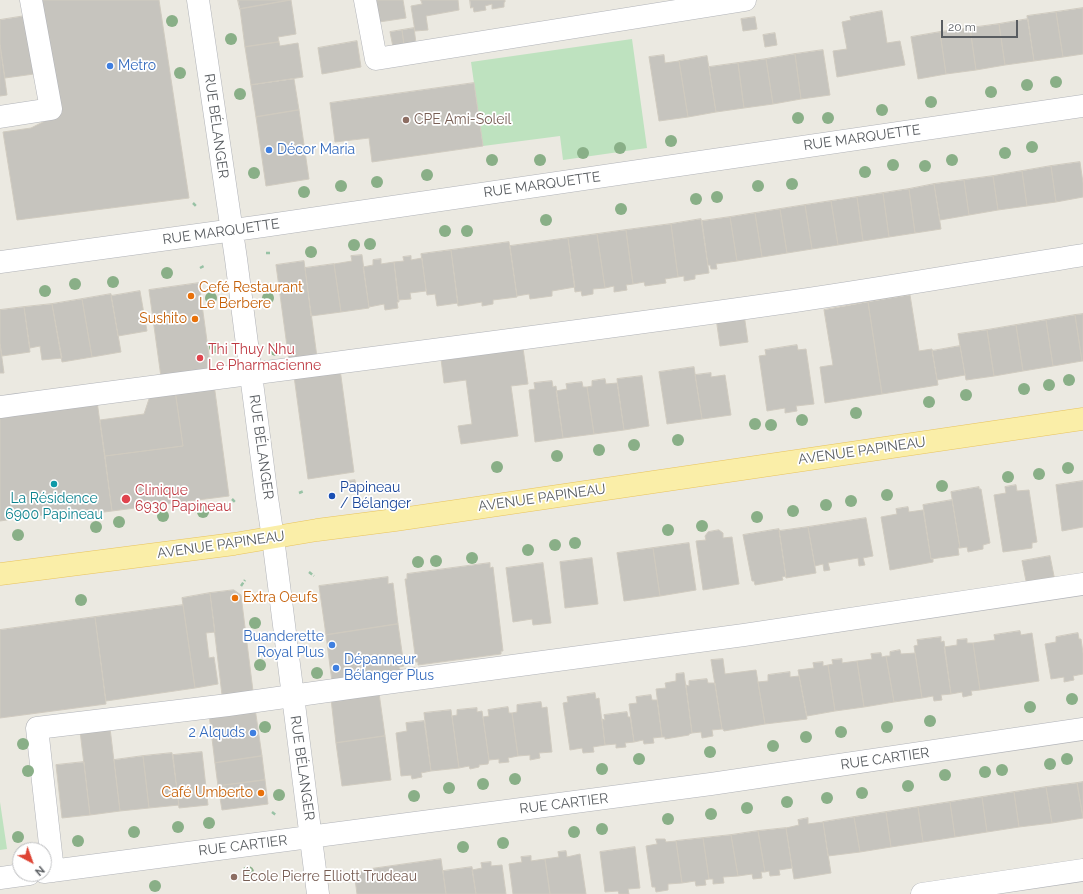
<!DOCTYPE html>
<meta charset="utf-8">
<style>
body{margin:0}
#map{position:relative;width:1083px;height:894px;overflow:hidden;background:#ebe9e1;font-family:Raleway,sans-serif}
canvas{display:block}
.north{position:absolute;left:12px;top:842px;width:40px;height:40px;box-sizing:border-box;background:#fff;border:1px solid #bdbec0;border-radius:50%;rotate:139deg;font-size:11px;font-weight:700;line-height:16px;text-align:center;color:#595d61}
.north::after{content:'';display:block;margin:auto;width:14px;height:18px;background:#de4434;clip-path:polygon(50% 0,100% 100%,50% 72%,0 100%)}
.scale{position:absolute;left:941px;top:20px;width:77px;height:18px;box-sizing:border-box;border:2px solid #595d61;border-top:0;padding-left:5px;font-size:12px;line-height:14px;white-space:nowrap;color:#595d61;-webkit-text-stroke:3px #fff;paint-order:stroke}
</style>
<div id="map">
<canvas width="1083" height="894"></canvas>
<div class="north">N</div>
<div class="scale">20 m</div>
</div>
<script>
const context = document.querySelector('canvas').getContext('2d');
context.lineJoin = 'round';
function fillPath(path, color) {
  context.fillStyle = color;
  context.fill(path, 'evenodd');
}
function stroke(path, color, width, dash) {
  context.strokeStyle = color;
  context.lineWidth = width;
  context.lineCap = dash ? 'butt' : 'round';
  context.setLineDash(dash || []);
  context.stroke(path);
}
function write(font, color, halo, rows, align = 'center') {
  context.font = font + ' Raleway,sans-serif';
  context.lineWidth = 3.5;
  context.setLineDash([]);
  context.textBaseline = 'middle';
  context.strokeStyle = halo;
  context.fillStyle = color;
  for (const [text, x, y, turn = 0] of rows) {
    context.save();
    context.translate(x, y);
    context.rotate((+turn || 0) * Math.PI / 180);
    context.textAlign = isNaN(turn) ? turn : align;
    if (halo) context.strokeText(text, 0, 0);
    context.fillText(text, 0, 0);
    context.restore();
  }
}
fillPath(new Path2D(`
 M632 39 647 148 563 160 560 136 483 146 471 62Z
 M0 802 7 849 0 850Z`), '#bee2bf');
const building = new Path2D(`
 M39 0H159L189 198 17 220 3 132 31 128 59 114Z
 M238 0H291L240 9Z
 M291 0 296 34 278 37 279 42 245 47 240 9Z
 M376 0H403L406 18 379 22Z
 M421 0H458L459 10 426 16 428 30 415 31 411 6 422 4Z
 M470 0H505V2H504V7L492 9V4L485 6 486 10 474 12 473 7 471 8Z
 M1083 8V54L1063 57 1056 12Z
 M882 11 887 43 900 41 905 65 837 77 833 51 847 49 842 22 851 20 850 17Z
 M1056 12 1063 57 1034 61 1027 16Z
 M25 16 34 74 5 78 0 45V20Z
 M755 17 757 29 743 31 741 19Z
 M1028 19 1034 61 1005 65 999 24Z
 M999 24 1005 65 976 70 970 28Z
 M414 28 416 43 404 45 402 30Z
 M970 28 976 70 946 74 940 32Z
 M402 30 404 45 393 47 390 32Z
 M940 32 946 74 918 79 911 37Z
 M775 33 777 45 765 47 763 35Z
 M357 41 361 67 322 74 318 48Z
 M279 42 280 46 298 43 303 77 251 85 245 47Z
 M0 45 7 95 0 96Z
 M823 50 830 95 801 99 795 54Z
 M795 54 801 99 773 104 766 59Z
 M664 55 665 63 679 61 688 117 659 121 649 57Z
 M707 56 716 112 688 117 679 61Z
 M766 59 773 104 744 108 738 63Z
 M738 63 744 108 716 112 709 67Z
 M294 79 299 110 256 117 251 85Z
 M474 83 483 146 372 162 369 138 335 142 330 103Z
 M299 110 309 179 266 186 256 117Z
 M1080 162 1083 183V197L1056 202 1051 166Z
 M1051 166 1056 202 1027 206 1022 171Z
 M1022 171 1027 206 998 210 993 176Z
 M993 176 998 210 969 215 964 180Z
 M964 180 969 215 940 220 934 184Z
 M934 184 941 229 915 233 909 189Z
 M909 189 915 233 889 237 883 193Z
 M883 193 889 237 863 241 857 197Z
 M857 197 863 241 838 245 831 201Z
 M831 201 838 245 812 249 805 205Z
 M805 205 812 249 787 253 780 209Z
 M780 209 787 253 762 257 755 213Z
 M755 213 762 257 737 261 730 217Z
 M730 217 737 261 716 264 717 269H711L710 265H708L702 221Z
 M701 219 709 273 695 275V279L684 281V276L678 277 671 224Z
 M671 224 678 277 665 279 666 283 645 286 644 282 633 284 626 230Z
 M626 230 633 284 626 285 627 290 614 292V286L605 288 597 234Z
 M597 234 605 288 593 289V294L582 296 581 291 575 292 568 238Z
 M568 238 575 287 552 291V296L530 299 529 294 517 296 510 246Z
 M509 242 517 297 493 300V304L482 306V302L458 306 451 250Z
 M451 250 458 303 437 306 435 294 427 295 421 254Z
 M362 255 369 308 341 312 334 264 352 261 351 256Z
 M411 256V260L422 258 426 291 410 293 411 299 398 300 394 262 404 261 403 257Z
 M381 259V264L394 262 399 302H397L398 308 385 310 384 304 369 307 363 267 373 265V260Z
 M304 261 317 357 289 361 276 265Z
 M334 264 341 312 311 316 305 268Z
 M199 283 211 370 161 377 149 290Z
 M140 291 147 331 118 336 111 296Z
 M111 294 121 352 92 357 82 299Z
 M910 295 919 351 932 349 938 385 882 394 868 302Z
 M82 299 92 357 62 362 52 304Z
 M868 302 882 394 825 403 820 367 833 365 824 310Z
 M52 304 62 358 42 360 40 346 30 348 24 307Z
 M24 307 30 352 2 356 0 344V310Z
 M744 314 748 342 720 346 716 318Z
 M1083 314V361H1082L1075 315Z
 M1075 315 1082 361 1053 366 1046 320Z
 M1046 320 1053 366 1023 371 1016 325Z
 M1016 325 1023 371 994 376 987 330Z
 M987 330 994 376 966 380 958 334Z
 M0 344 4 373H0Z
 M797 345 798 350 806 349 814 404 796 406 797 411 785 413V408L767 411 759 356 766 355 765 350Z
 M960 346 965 375 937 380 932 351Z
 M523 348 528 384 511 386 518 436 461 444 458 426 472 424 466 380 444 383 441 359Z
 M694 367 702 419 667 424 659 372Z
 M340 369 354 472 308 479 294 376Z
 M711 373V377L725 375 731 415 702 419 695 375Z
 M642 376 649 426 624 430 617 379Z
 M605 379 606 384 617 383 624 430 594 434 587 387 592 386V381Z
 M552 381 553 387 556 386 563 438 535 442 529 390 535 389 534 383Z
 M582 382 583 387H587L594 434 563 438 556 391 567 389 566 384Z
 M214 384 229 496 112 511 105 456 183 446 175 390Z
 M175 390 183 446 105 456 100 420 144 414 151 393Z
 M97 401 112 511 65 517 64 512 0 521V414Z
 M355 480 356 487 342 489 341 482Z
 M1083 481V527L1062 531 1056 485Z
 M1016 485 1017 491 1029 490 1037 542 1032 543V548L1003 552 994 495 1006 493 1005 487Z
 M979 487V489H981L990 543 983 545V549L968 552 967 547 960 548 951 492Z
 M952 500 960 548H958L959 555 931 559 923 505Z
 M908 507 909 512 923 510 931 559H933V562L890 570 881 517 897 514 896 509Z
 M866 518 873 556 863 558 865 565 859 566 858 558 828 563 830 570 824 571 823 564 815 566 808 527Z
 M808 527 816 573 786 578 779 531Z
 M779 529 786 576 782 577 783 580 755 585 754 581H752L743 535Z
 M719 530 723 533V538L732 537 739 584 703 590 696 541 706 540 705 536 708 532Z
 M689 543 696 590 660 596 653 548Z
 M653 548 660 596 624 601 617 553Z
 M1050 556 1055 581 1027 586 1022 561Z
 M592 558 598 604 565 608 560 562Z
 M490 563V568L493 567 503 651H501V654L418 665V662H416L405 579H407V574Z
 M543 563 551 623 533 625 532 619 513 622 506 568Z
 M388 577V584L393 583 398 624 326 635 319 586Z
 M234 590 241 595 253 691 222 695 210 593Z
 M210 593 215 632 206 633 209 658 214 657 218 684 195 688 182 598Z
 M183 605 195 688 106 701 95 617Z
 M95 617 106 704 0 718V630Z
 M398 624 404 666 399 667 400 673 332 682 326 635Z
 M1020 631 1021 635 1032 633 1039 681 980 690 973 643 995 640 994 635Z
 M1078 633 1079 639H1081L1083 653V674L1073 676 1074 680 1064 682V677L1051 679 1045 644 1056 642V637Z
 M941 637V642L944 641 951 694 941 695 942 700 934 701 933 696 922 698 914 646 918 645 917 640Z
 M967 639V643H973L980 690 971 691 972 695 963 697 962 692 951 694 944 647 957 645V640Z
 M900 650 901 654 915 653 922 698 894 702 886 656H890V652Z
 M881 653 882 657 886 656 894 702 864 707 857 661 872 659 871 654Z
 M723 659 725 674 756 670 765 724 724 731 723 729H722L711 660Z
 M842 659V663L857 661 864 707 835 711 828 665 833 664 832 660Z
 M823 662V666L828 665 835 711 807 716 798 670 814 668 813 663Z
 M790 672V677L799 676 807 719 765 724 758 682 768 681V675Z
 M684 673 692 733 689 734V735L665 739V737H662L656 689 666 688 665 683 676 681V674Z
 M707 679 708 683H715L722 729 712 730 713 736 702 738 701 732 692 733 686 685 689 686V681Z
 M379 693 385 736 336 743 331 699Z
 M595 693 596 699 599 698 605 745 593 747 594 752 583 753 582 748 570 750 563 703 568 702 567 697Z
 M651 695 652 700H657L662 737 653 738 654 743 644 744 643 740 634 742 629 704 637 703 636 697Z
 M541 702 542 708 547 707 552 752 539 753 540 758 530 760V755L518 756 512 713 517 712V705Z
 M508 707 509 713H512L518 756 508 758 509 762 499 763V759L489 760 483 717 489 716 488 710Z
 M255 708 262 756 215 763 209 714Z
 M477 708V712L482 711 489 760 488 764 479 765V767L470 769 469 766 459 768 452 716 457 715V710Z
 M451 710 459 768 431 771 424 713Z
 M627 712 628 717H630L634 742 625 743 626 747 616 748V744L605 745 602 719 605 720 604 715Z
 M424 721 431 771 421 773 422 777 412 779 411 775 401 776 396 733 407 731 406 723Z
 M110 728 120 811 90 815 80 731Z
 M385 736 391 780 342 786 336 743Z
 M202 752 208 805 179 808 173 755Z
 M172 753 179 805 149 808 143 756Z
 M143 756 149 808 120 811 114 760Z
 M262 756 265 780 218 786 215 763Z
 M84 762 90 815 62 818 56 765Z
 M265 780 268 804 222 810 218 786Z
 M1083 782V817L1077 783Z
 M1077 783 1083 818 1052 823 1046 787Z
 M1046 787 1052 823 1019 827 1014 792Z
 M1014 792 1019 827 987 832 982 797Z
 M982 797 987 832 955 837 950 802Z
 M950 802 955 837 923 842 918 807Z
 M918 807 923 842 891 847 886 812Z
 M886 812 891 847 860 852 854 817Z
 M854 817 860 852 828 856 823 822Z
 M808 818V824L823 822 831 873 794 879 786 828 799 825 798 820Z
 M786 828 792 868 779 870 780 875 770 876 769 871 765 872 758 831Z
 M758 831 765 872H761L762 878 753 879 752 874 738 876 731 835Z
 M731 835 738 876 723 877 724 883 713 884V879H709L703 838Z
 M703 838 709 879 705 880 706 885 696 886 695 881 682 883 676 841Z
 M656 839H665L666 842 676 841 682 883 668 884V890L656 892 655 887H652L646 846 657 844Z
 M635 847 640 888 628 889 629 894H619L618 891 605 892 600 852Z
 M566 851 567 857 580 854 586 894H550L545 859 559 857 558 852Z
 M531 856V861L545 859 550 894H513L509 864 522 862 521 857Z
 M441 859 446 894H357L355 879 363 870Z
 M491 862V866L502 865 506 894H476L472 870 482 868 481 863Z
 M472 867 476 894H446L443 871Z`);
fillPath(building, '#c6c4be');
stroke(building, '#d0cbc0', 1);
const minor = new Path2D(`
 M198 0 236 259 267 498 273 538 318 894
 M365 0 376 59 745 0
 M0 117 51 109 31 0
 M0 262 263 226 1083 106
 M0 407C265 371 531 339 795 301 891 287 987 270 1083 255
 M53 871 37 728 228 705 356 687 744 635 1083 584
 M44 872 711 784 1083 729
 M0 878 29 874
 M922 894 1083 870`);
const major = new Path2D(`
 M0 574 234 544 317 530 395 520 1083 419`);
stroke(minor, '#b1b3b8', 23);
stroke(major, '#e8c35d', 23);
stroke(new Path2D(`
 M193 203 196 206
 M266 253H271
 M200 268 204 266
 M299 493 304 491
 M232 499 236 503
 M309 572 314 576
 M241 586 245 580
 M272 812 276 815`), '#98c2a5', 2.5, [4, 2]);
stroke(minor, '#fff', 22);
stroke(major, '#faeea8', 22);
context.fillStyle = '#89af87';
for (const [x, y] of [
 [172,21],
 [231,39],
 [180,73],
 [1056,82],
 [1027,85],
 [991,92],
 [240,94],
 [931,102],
 [882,110],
 [798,118],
 [828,118],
 [671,141],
 [1032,147],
 [620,148],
 [583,153],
 [1005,153],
 [492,160],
 [540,160],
 [952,160],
 [893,165],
 [925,166],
 [865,172],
 [254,173],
 [427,175],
 [377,182],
 [792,184],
 [341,186],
 [758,186],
 [304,192],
 [717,197],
 [696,199],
 [621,209],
 [546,220],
 [445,231],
 [467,231],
 [370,244],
 [354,245],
 [311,252],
 [167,273],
 [113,282],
 [75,284],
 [45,291],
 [211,298],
 [268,298],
 [215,347],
 [276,350],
 [1069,380],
 [1049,385],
 [1024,389],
 [966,395],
 [929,402],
 [856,413],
 [802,420],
 [755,424],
 [771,425],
 [678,440],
 [634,445],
 [599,450],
 [557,456],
 [497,467],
 [1068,468],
 [1039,474],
 [1008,477],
 [942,486],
 [887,495],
 [851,501],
 [826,505],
 [793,511],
 [203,512],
 [163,516],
 [757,517],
 [119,522],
 [702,526],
 [96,527],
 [668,530],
 [18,535],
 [575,543],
 [555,545],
 [528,550],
 [472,558],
 [436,561],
 [418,562],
 [81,600],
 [255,623],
 [260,665],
 [317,673],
 [1072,699],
 [1030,707],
 [930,721],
 [265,727],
 [887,727],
 [841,732],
 [806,737],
 [23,744],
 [773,746],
 [710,752],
 [639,759],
 [1067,759],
 [1050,764],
 [602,769],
 [1002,770],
 [28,771],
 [985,772],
 [945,775],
 [515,779],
 [483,784],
 [908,786],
 [449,788],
 [862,793],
 [279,795],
 [414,796],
 [827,798],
 [787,802],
 [747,808],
 [711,814],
 [668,819],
 [209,823],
 [178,827],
 [602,829],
 [134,832],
 [574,832],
 [18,837],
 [78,841],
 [503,843],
 [463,847],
 [248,872],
 [155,886]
]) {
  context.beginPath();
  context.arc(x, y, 6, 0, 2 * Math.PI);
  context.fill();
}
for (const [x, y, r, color] of [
 [110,66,4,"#3f7fe0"],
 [406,120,4,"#8d6e63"],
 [269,150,4,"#3f7fe0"],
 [191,296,4,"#e8710a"],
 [195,319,4,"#e8710a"],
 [200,358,4,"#e0444e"],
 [54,484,4,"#0f9aa8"],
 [332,496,4,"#1a4fb4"],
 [126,499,5,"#e0444e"],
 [235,598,4,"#e8710a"],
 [332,645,4,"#3f7fe0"],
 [336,668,4,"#3f7fe0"],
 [253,733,4,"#3f7fe0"],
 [261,793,4,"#e8710a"],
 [234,877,4,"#8d6e63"]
]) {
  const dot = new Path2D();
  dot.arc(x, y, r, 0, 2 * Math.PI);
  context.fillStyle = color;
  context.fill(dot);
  stroke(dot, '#fff', 1.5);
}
write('14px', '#366cbe', '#fff', [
 ["Metro",118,66],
 ["Décor Maria",277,150],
 ["Buanderette",324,637,"right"],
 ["Royal Plus",324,653,"right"],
 ["Dépanneur",344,660],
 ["Bélanger Plus",344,676],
 ["2 Alquds",245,733,"right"]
], 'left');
write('14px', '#785e54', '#fff', [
 ["CPE Ami-Soleil",414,120],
 ["École Pierre Elliott Trudeau",242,877]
], 'left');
write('14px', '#595d61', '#fff', [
 ["RUE BÉLANGER",216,126,82],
 ["RUE MARQUETTE",862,138,-8],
 ["RUE MARQUETTE",542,185,-8],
 ["RUE MARQUETTE",221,232,-8],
 ["RUE BÉLANGER",261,447,82],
 ["AVENUE PAPINEAU",862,451,-8],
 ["AVENUE PAPINEAU",542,498,-8],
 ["AVENUE PAPINEAU",221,545,-8],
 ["RUE CARTIER",885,759,-8],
 ["RUE BÉLANGER",302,768,82],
 ["RUE CARTIER",564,804,-7],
 ["RUE CARTIER",243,846,-7]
]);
write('14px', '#c56008', '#fff', [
 ["Cefé Restaurant",199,288],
 ["Le Berbere",199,304],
 ["Sushito",187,319,"right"],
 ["Extra Oeufs",243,598],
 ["Café Umberto",253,793,"right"]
], 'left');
write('14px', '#be3a42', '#fff', [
 ["Thi Thuy Nhu",208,350],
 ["Le Pharmacienne",208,366],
 ["Clinique",135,491],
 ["6930 Papineau",135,507]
], 'left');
write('14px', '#164399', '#fff', [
 ["Papineau",340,488],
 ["/ Bélanger",340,504]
], 'left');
write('14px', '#0d838f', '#fff', [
 ["La Résidence",54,499],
 ["6900 Papineau",54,515]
]);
</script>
